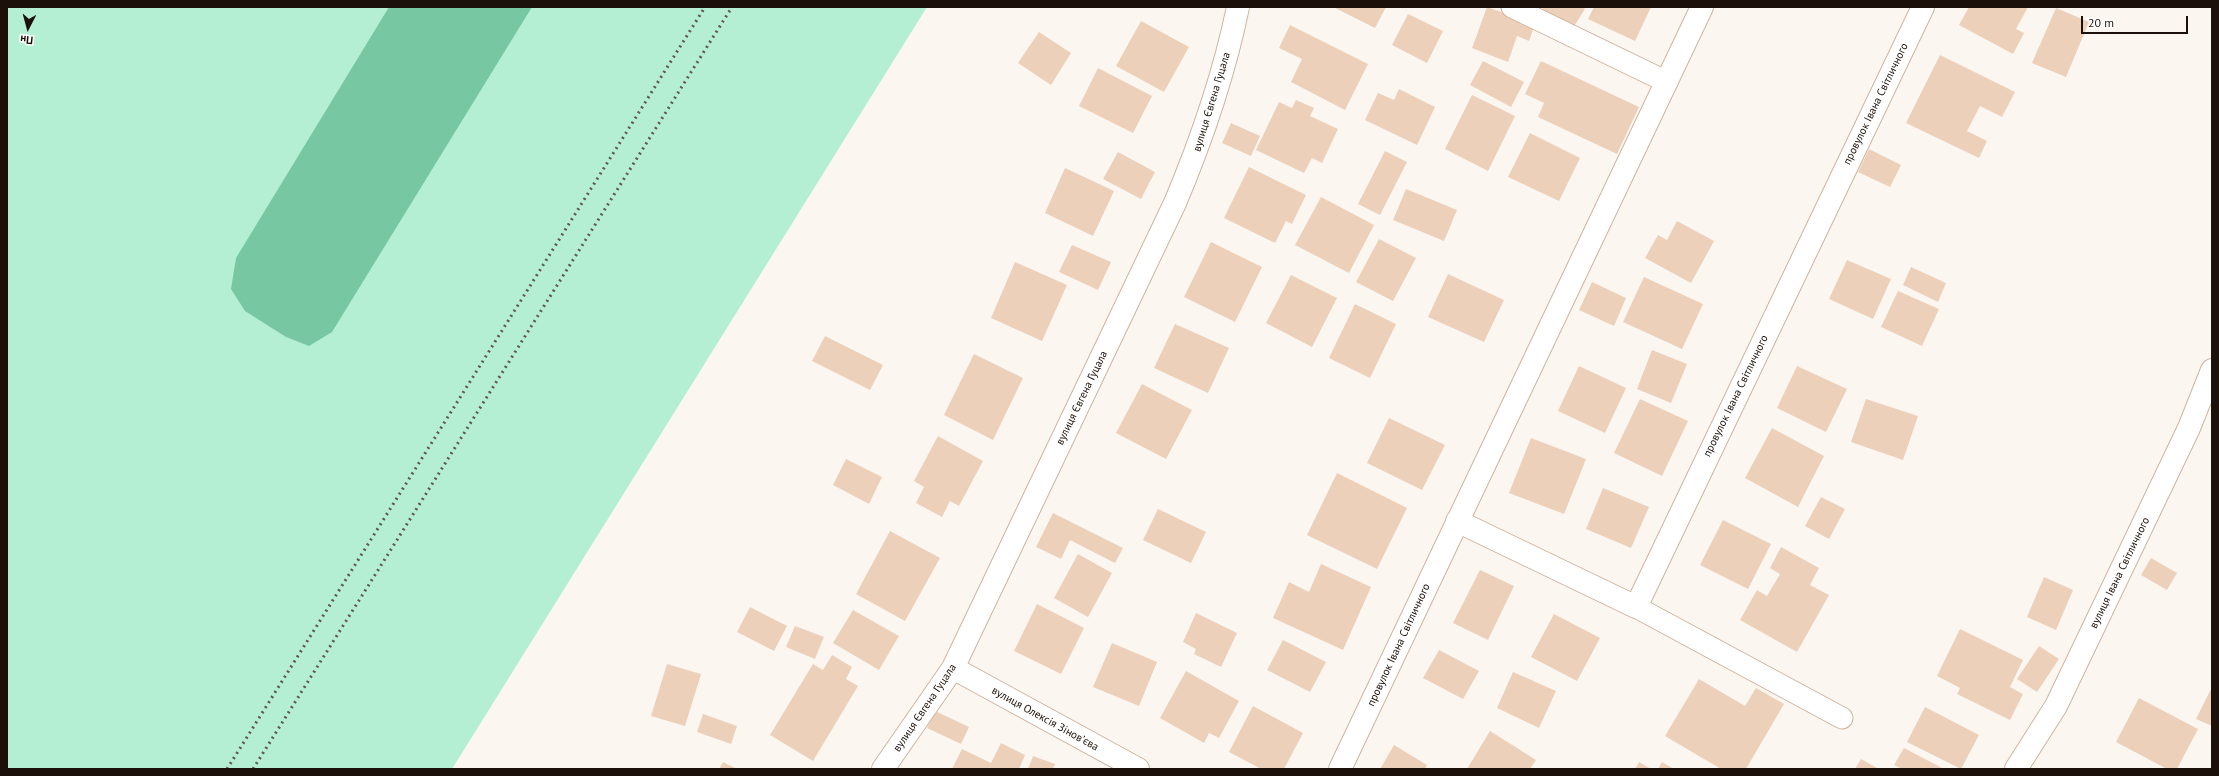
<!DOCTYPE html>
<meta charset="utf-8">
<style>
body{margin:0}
#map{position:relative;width:2219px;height:776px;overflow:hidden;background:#fcf6f1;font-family:"PT Sans",sans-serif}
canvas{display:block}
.frame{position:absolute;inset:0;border:8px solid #1b110a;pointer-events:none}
.north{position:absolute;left:8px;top:8px;width:40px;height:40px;-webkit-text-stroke:3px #fff;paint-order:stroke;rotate:186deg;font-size:11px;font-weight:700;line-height:16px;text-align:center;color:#1b110a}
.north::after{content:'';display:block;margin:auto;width:14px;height:18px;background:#1b110a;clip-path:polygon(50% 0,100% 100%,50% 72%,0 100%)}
.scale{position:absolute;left:2081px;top:16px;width:107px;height:18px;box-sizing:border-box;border:2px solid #1b110a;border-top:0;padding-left:5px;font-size:12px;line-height:14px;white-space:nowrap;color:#1b110a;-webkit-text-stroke:3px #fff;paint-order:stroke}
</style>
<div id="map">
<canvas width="2219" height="776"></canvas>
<div class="frame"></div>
<div class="north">Пн</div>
<div class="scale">20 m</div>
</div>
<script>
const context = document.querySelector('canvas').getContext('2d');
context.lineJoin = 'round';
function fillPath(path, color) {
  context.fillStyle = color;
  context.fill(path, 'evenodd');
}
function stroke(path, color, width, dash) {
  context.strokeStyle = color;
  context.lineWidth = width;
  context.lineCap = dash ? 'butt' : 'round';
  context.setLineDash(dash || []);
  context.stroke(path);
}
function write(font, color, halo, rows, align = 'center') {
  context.font = font + ' "PT Sans",sans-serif';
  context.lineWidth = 3;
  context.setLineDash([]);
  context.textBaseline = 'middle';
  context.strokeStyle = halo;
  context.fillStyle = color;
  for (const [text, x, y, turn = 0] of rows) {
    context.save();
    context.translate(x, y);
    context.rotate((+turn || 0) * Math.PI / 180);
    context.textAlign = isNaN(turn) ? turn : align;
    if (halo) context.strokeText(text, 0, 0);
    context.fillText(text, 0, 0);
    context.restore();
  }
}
fillPath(new Path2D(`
 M7 7H927L452 769H7Z`), '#b5efd3');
fillPath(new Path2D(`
 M389 7H532L332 332 309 346 286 337 245 311 231 289 236 258Z`), '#77c7a3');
fillPath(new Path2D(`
 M1333 7H1386L1375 28Z
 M1487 7 1535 24 1529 41 1517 36 1508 62 1472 48Z
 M1544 7H1582L1585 9 1573 28 1542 10Z
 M1594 7H1651L1635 41 1588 19Z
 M1969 7H2028L2016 29 2024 33 2013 54 1959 25Z
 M2056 8 2089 22 2066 77 2032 63Z
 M1408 14 1443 31 1427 63 1392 45Z
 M1141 21 1189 47 1164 92 1116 66Z
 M1290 25 1368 64 1345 110 1291 82 1302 59 1279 48Z
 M1039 32 1071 53 1051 85 1018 63Z
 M1940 55 2015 92 2002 117 1980 106 1967 131 1987 141 1979 158 1906 123Z
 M1483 61 1524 82 1511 107 1470 85Z
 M1541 61 1639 107 1617 154 1538 117 1544 103 1525 94Z
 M1098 68 1152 96 1133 133 1079 106Z
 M1399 89 1435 107 1417 145 1365 120 1378 93 1394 100Z
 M1472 95 1515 116 1488 171 1445 149Z
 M1296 100 1314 108 1310 116 1338 129 1322 163 1312 158 1304 173 1256 150 1279 102 1292 108Z
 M1231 123 1260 136 1251 156 1222 143Z
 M1530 133 1580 158 1559 201 1508 177Z
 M1869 149 1901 165 1890 187 1858 172Z
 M1385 151 1407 162 1380 215 1358 204Z
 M1118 152 1155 172 1141 199 1103 179Z
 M1249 167 1306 195 1292 224 1286 221 1275 243 1224 218Z
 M1065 168 1114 191 1093 236 1045 213Z
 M1406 189 1457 210 1444 241 1393 220Z
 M1321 197 1374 225 1349 273 1295 245Z
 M1677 221 1714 241 1691 283 1645 258 1658 235 1667 240Z
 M1379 239 1416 258 1393 301 1356 282Z
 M1211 242 1262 267 1235 322 1184 297Z
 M1072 245 1111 262 1098 290 1059 272Z
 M1847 260 1891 279 1873 319 1829 299Z
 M1015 262 1067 285 1042 341 991 318Z
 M1911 267 1946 283 1938 302 1903 285Z
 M1448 274 1504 300 1484 342 1428 317Z
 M1291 275 1337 298 1312 347 1266 323Z
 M1644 277 1703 304 1682 349 1623 322Z
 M1592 282 1626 298 1614 326 1579 310Z
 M1898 291 1939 309 1922 346 1881 327Z
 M1355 304 1396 324 1370 378 1329 358Z
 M1175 324 1229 348 1208 393 1154 368Z
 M825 336 883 365 870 390 812 361Z
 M1652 350 1687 364 1671 403 1637 389Z
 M974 354 1023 378 993 440 944 415Z
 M1579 366 1626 388 1605 433 1558 411Z
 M1797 366 1847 389 1826 432 1777 408Z
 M1142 384 1192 410 1166 459 1116 433Z
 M1640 399 1688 421 1662 476 1614 453Z
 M1866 399 1918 416 1903 460 1851 442Z
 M1389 418 1445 445 1422 490 1367 463Z
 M1772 428 1824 456 1798 507 1745 478Z
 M938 436 983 461 959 506 950 501 942 517 916 503 924 487 914 481Z
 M1531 438 1586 459 1564 514 1509 493Z
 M846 459 882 477 869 504 833 485Z
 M1337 473 1407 508 1377 569 1307 535Z
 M1603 488 1649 507 1631 548 1586 529Z
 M1821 497 1845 509 1829 539 1805 526Z
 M1158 509 1206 532 1191 563 1143 540Z
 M1053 513 1123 548 1115 563 1070 540 1061 559 1036 547Z
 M1723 520 1771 544 1748 589 1700 565Z
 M890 531 940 558 905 621 856 594Z
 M1781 547 1819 568 1810 585 1829 595 1797 652 1740 620 1757 590 1767 596 1780 574 1770 568Z
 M1078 554 1112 573 1088 617 1054 598Z
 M2151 558 2177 573 2167 590 2141 575Z
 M1321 564 1371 587 1343 650 1273 618 1289 582 1309 592Z
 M1480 570 1514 586 1488 640 1453 623Z
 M2044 577 2073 590 2056 630 2027 617Z
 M1037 604 1084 628 1061 674 1014 651Z
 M750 607 787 626 774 651 737 632Z
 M853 610 899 636 879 670 833 643Z
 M1196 613 1237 633 1221 667 1194 654 1196 649 1183 642Z
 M1554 614 1600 638 1577 681 1531 657Z
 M795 626 824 637 815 659 786 647Z
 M1960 629 2023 660 2010 687 2023 694 2010 720 1957 694 1960 688 1937 676Z
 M1283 640 1326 662 1310 692 1267 670Z
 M1112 643 1157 662 1139 706 1093 687Z
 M2039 646 2059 659 2037 692 2017 679Z
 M1439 650 1479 671 1463 699 1423 678Z
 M832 655 852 667 846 679 858 686 813 761 770 735 813 664 823 670Z
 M667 664 701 674 685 726 651 716Z
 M1186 671 1239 701 1219 738 1209 733 1204 743 1160 718Z
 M1513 672 1556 691 1539 728 1497 708Z
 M1699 679 1745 706 1756 688 1784 704 1746 769H1721L1665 736Z
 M2212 687V726L2196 719Z
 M2139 698 2198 729 2177 769H2167L2116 742Z
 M1253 706 1303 733 1284 769H1261L1229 752Z
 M1925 707 1979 735 1961 769 1907 742Z
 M935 711 969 727 961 744 927 728Z
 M703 714 737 726 731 744 697 732Z
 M1490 731 1536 760 1530 769H1467Z
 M1001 743 1025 755 1019 769H952L962 749 991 763Z
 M1394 745 1427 765 1425 769H1380Z
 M1904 748 1944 769H1902L1894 765Z
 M1033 756 1055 764 1053 769H1028Z
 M1861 759 1879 769H1855Z
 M723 762 737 769H719Z
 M1639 762 1651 769H1635Z
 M1662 762 1674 769H1658Z`), '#ecd0ba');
const lane = new Path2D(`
 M1512 7 1667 82
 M1636 607 1842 718`);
const street = new Path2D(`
 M1457 521 1636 607 1923 7
 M953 668 1138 769
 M883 769 953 668 1175 203C1202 139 1224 75 1238 7
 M1340 769 1702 7
 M2016 769 2056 706 2189 428 2212 370`);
stroke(lane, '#cfb49e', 23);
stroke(street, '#cfb49e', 24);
stroke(lane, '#fff', 21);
stroke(street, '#fff', 22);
stroke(new Path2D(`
 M227 769 705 7
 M253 769 732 7`), '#625953', 3, [2, 4]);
write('11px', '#1b110a', '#fff', [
 ["вулиця Євгена Гуцала",1212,102,-73],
 ["провулок Івана Світличного",1876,104,-64],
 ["провулок Івана Світличного",1736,396,-64],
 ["вулиця Євгена Гуцала",1082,398,-64],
 ["вулиця Івана Світличного",2120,573,-64],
 ["провулок Івана Світличного",1399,645,-65],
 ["вулиця Євгена Гуцала",925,708,-56],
 ["вулиця Олексія Зіновʼєва",1045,719,29]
]);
</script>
